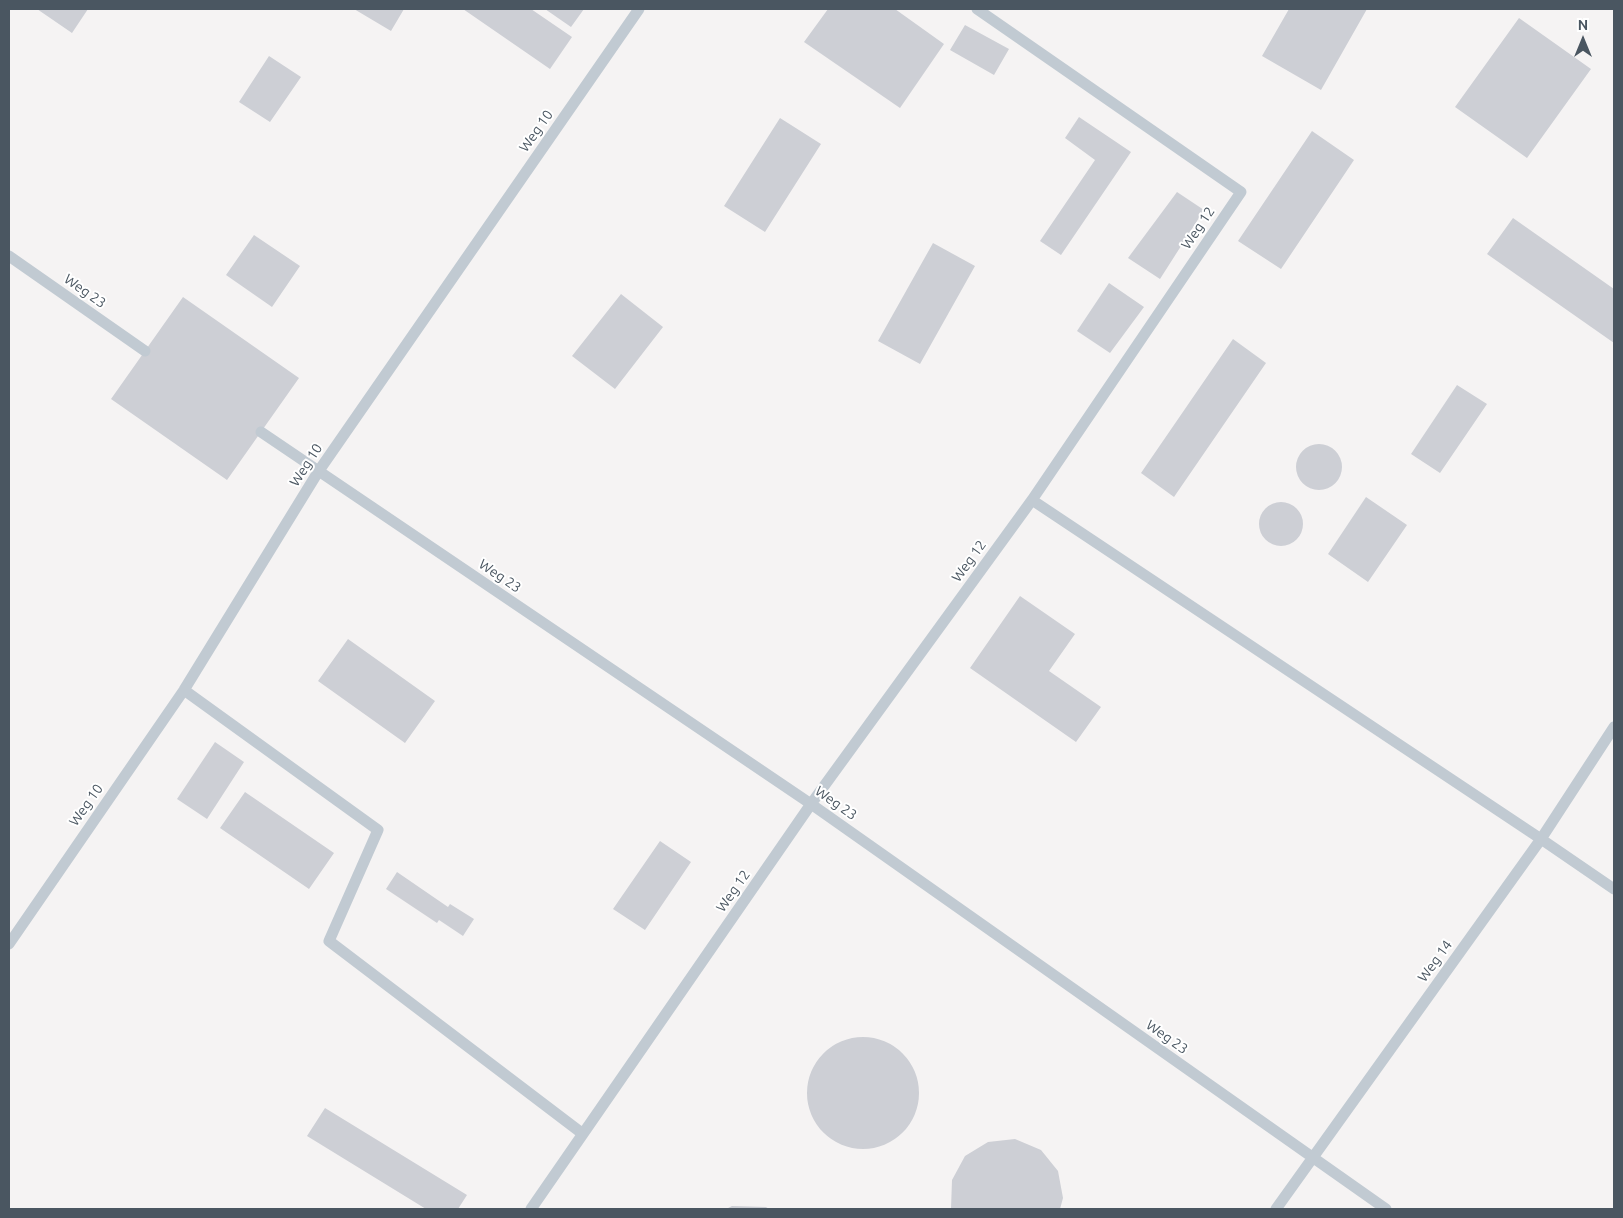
<!DOCTYPE html>
<style>
body{margin:0}
#map{position:relative;width:1623px;height:1218px;overflow:hidden;background:#f5f3f3;font-family:Ubuntu,sans-serif}
canvas{display:block}
.frame{position:absolute;inset:0;border:10px solid #4a5661;pointer-events:none}
.north{position:absolute;left:1558px;top:15px;width:50px;height:50px;-webkit-text-stroke:4px #fff;paint-order:stroke;rotate:0deg;font-size:14px;font-weight:700;line-height:20px;text-align:center;color:#4a5661}
.north::after{content:'';display:block;margin:auto;width:18px;height:22px;background:#4a5661;clip-path:polygon(50% 0,100% 100%,50% 72%,0 100%)}
</style>
<div id="map">
<canvas width="1623" height="1218"></canvas>
<div class="frame"></div>
<div class="north">N</div>
</div>
<script>
const context = document.querySelector('canvas').getContext('2d');
context.lineJoin = 'round';
function fillPath(path, color) {
  context.fillStyle = color;
  context.fill(path, 'evenodd');
}
function stroke(path, color, width, dash) {
  context.strokeStyle = color;
  context.lineWidth = width;
  context.lineCap = dash ? 'butt' : 'round';
  context.setLineDash(dash || []);
  context.stroke(path);
}
function write(font, color, halo, rows, align = 'center') {
  context.font = font + ' Ubuntu,sans-serif';
  context.lineWidth = 4;
  context.setLineDash([]);
  context.textBaseline = 'middle';
  context.strokeStyle = halo;
  context.fillStyle = color;
  for (const [text, x, y, turn = 0] of rows) {
    context.save();
    context.translate(x, y);
    context.rotate((+turn || 0) * Math.PI / 180);
    context.textAlign = isNaN(turn) ? turn : align;
    if (halo) context.strokeText(text, 0, 0);
    context.fillText(text, 0, 0);
    context.restore();
  }
}
fillPath(new Path2D(`
 M37 9H88L72 33Z
 M354 9H404L391 31Z
 M463 9H531L572 37 550 69Z
 M545 9H584L571 27Z
 M828 9H895L944 44 900 108 804 42Z
 M1289 9H1367L1321 90 1262 56Z
 M1519 18 1591 69 1527 158 1455 107Z
 M965 25 1009 49 994 75 950 50Z
 M269 56 301 77 270 122 239 102Z
 M1079 117 1131 152 1061 255 1040 241 1095 160 1065 138Z
 M780 118 821 144 765 232 724 206Z
 M1312 131 1354 160 1281 269 1238 241Z
 M1177 192 1204 210 1160 279 1128 258Z
 M1513 218 1614 289V343L1487 254Z
 M254 235 300 266 272 307 226 275Z
 M933 243 975 266 920 364 878 341Z
 M1109 283 1144 307 1110 353 1077 331Z
 M621 294 663 327 615 389 572 356Z
 M183 297 299 378 227 480 111 399Z
 M1233 339 1266 363 1174 497 1141 473Z
 M1457 385 1487 404 1440 473 1411 454Z
 M1296 467a23 23 0 1 1 46 0a23 23 0 1 1-46 0Z
 M1366 497 1407 525 1368 582 1328 554Z
 M1259 524a22 22 0 1 1 44 0a22 22 0 1 1-44 0Z
 M1020 596 1075 634 1049 671 1101 707 1076 742 970 668Z
 M348 639 435 701 405 743 318 681Z
 M215 742 244 762 207 819 177 799Z
 M245 792 334 853 309 889 220 828Z
 M660 841 691 862 645 930 613 909Z
 M397 872 448 907 450 904 474 919 463 936 439 920 437 923 386 889Z
 M807 1093a56 56 0 1 1 112 0a56 56 0 1 1-112 0Z
 M325 1108 467 1195 458 1209H426L307 1136Z
 M1015 1139 1041 1150 1058 1171 1063 1198 1060 1209H951L952 1180 965 1156 988 1142Z
 M732 1206 766 1207 769 1209H726Z`), '#cdcfd5');
stroke(new Path2D(`
 M9 256 145 351
 M261 432 811 804 1386 1209
 M1032 500 1541 839 1614 889
 M184 690 378 830 329 941 583 1134
 M9 944 184 690 318 472 639 9
 M531 1209 811 804 1032 500 1241 192 977 9
 M1276 1209 1541 839 1614 727`), '#c1cad2', 11);
write('14px', '#4a5661', '#fff', [
 ["Weg 10",536,131,-55],
 ["Weg 12",1198,228,-56],
 ["Weg 23",85,291,35],
 ["Weg 10",306,465,-57],
 ["Weg 12",969,561,-54],
 ["Weg 23",500,576,34],
 ["Weg 23",836,803,35],
 ["Weg 10",86,805,-55],
 ["Weg 12",733,891,-55],
 ["Weg 14",1435,961,-54],
 ["Weg 23",1167,1037,35]
]);
</script>
